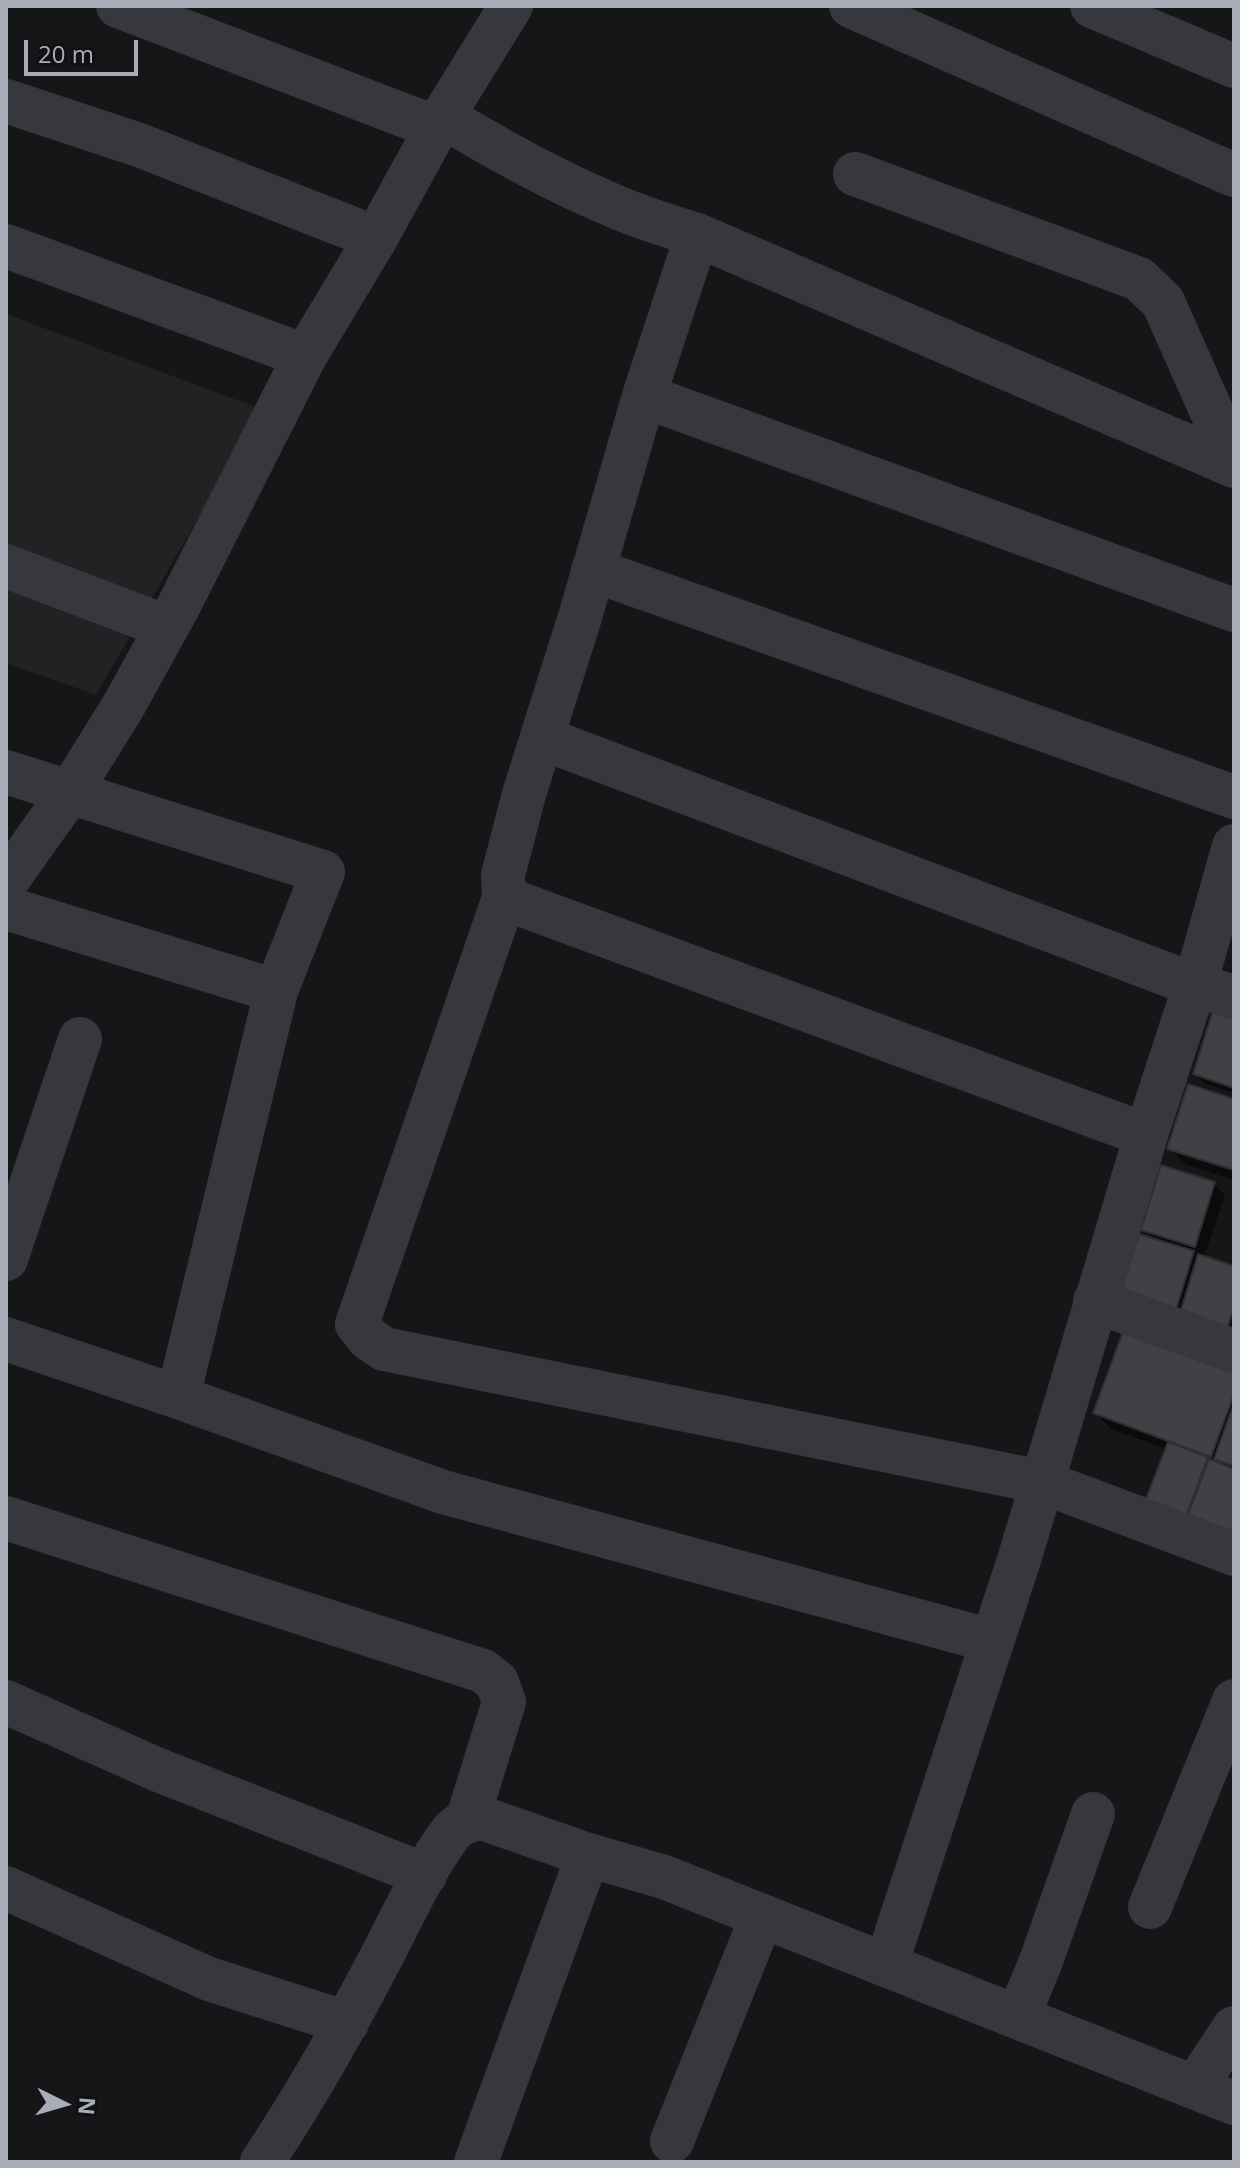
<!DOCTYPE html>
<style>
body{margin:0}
#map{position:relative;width:1240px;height:2168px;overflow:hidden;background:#161618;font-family:"Open Sans",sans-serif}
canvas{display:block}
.frame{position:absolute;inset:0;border:8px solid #a8adb8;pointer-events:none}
.north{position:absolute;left:24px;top:2064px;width:80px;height:80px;-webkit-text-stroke:6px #111113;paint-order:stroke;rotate:95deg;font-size:22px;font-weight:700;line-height:32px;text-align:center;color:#a8adb8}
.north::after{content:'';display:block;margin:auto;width:28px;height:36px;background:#a8adb8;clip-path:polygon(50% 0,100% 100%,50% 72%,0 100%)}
.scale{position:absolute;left:24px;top:40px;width:114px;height:36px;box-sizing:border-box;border:4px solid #a8adb8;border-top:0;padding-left:10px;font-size:24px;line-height:28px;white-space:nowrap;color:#a8adb8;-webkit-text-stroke:6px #111113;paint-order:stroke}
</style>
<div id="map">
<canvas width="1240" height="2168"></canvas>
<div class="frame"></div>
<div class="north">N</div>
<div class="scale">20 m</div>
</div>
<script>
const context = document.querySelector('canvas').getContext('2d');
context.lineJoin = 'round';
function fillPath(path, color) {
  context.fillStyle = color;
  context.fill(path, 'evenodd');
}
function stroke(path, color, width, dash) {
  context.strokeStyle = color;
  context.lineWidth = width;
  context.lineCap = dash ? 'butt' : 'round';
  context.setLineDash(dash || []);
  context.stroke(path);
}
fillPath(new Path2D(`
 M6 314 261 409 96 695 6 663Z`), '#222225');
fillPath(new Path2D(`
 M1234 1020V1093L1205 1084 1195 1074Z
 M1234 1101V1180L1185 1164 1170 1149Z
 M1214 1184 1225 1195 1204 1258 1234 1268V1347L1183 1328 1156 1241 1144 1229Z
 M1234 1371V1538L1157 1514 1167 1449 1111 1429 1095 1413Z`), '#0007');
const building = new Path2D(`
 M1213 1011 1234 1018V1088L1193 1074Z
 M1188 1084 1234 1099V1170L1167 1149Z
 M1161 1165 1215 1182 1195 1247 1141 1230Z
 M1139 1234 1194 1251 1173 1319 1118 1301Z
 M1198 1254 1234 1266V1307L1224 1338 1177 1323Z
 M1124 1329 1234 1369V1394L1211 1457 1093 1413Z
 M1234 1403V1466L1214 1459Z
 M1168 1442 1208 1457 1185 1519 1144 1504Z
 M1209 1459 1234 1469V1533L1188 1515Z`);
fillPath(building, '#404145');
stroke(building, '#303034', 2);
stroke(new Path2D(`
 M118 6 437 128
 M851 6 1234 175
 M1092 6 1234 66
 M6 101 139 145 376 238
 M443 116C498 150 555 181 614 206 641 218 669 226 697 235L1234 466
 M855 174 1139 279 1163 302 1234 462
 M697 235 644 396 580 617 524 794 503 875 504 898 357 1324 368 1338 384 1349 1042 1482 1234 1554
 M6 246 305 356
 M644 396 1234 610
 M6 566 167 627
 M593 570 1234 797
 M542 738 1195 985 1234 997
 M6 772 323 872 276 991 178 1397
 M6 882 70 792 124 705 178 607 305 356 376 238 443 116 511 6
 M504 898 1146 1135
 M6 908 276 991
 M6 1259 80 1039
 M1095 1301 1234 1351
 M6 1339 178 1397 443 1492 992 1641
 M6 1518 483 1671 497 1682 504 1702 467 1821
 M6 1702 156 1769 425 1875
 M6 1888 209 1979 347 2023
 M1150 1907 1234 1701
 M886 1965 1019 1560 1146 1135 1195 985 1234 846
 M1018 2017 1041 1961 1093 1814
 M1195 2087 1234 2028
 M672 2141 762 1916
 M262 2162C304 2099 341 2034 376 1967 400 1923 420 1875 450 1834 458 1823 469 1820 482 1818L588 1855 664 1877 1234 2103
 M476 2162 588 1855`), '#37383d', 44);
</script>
